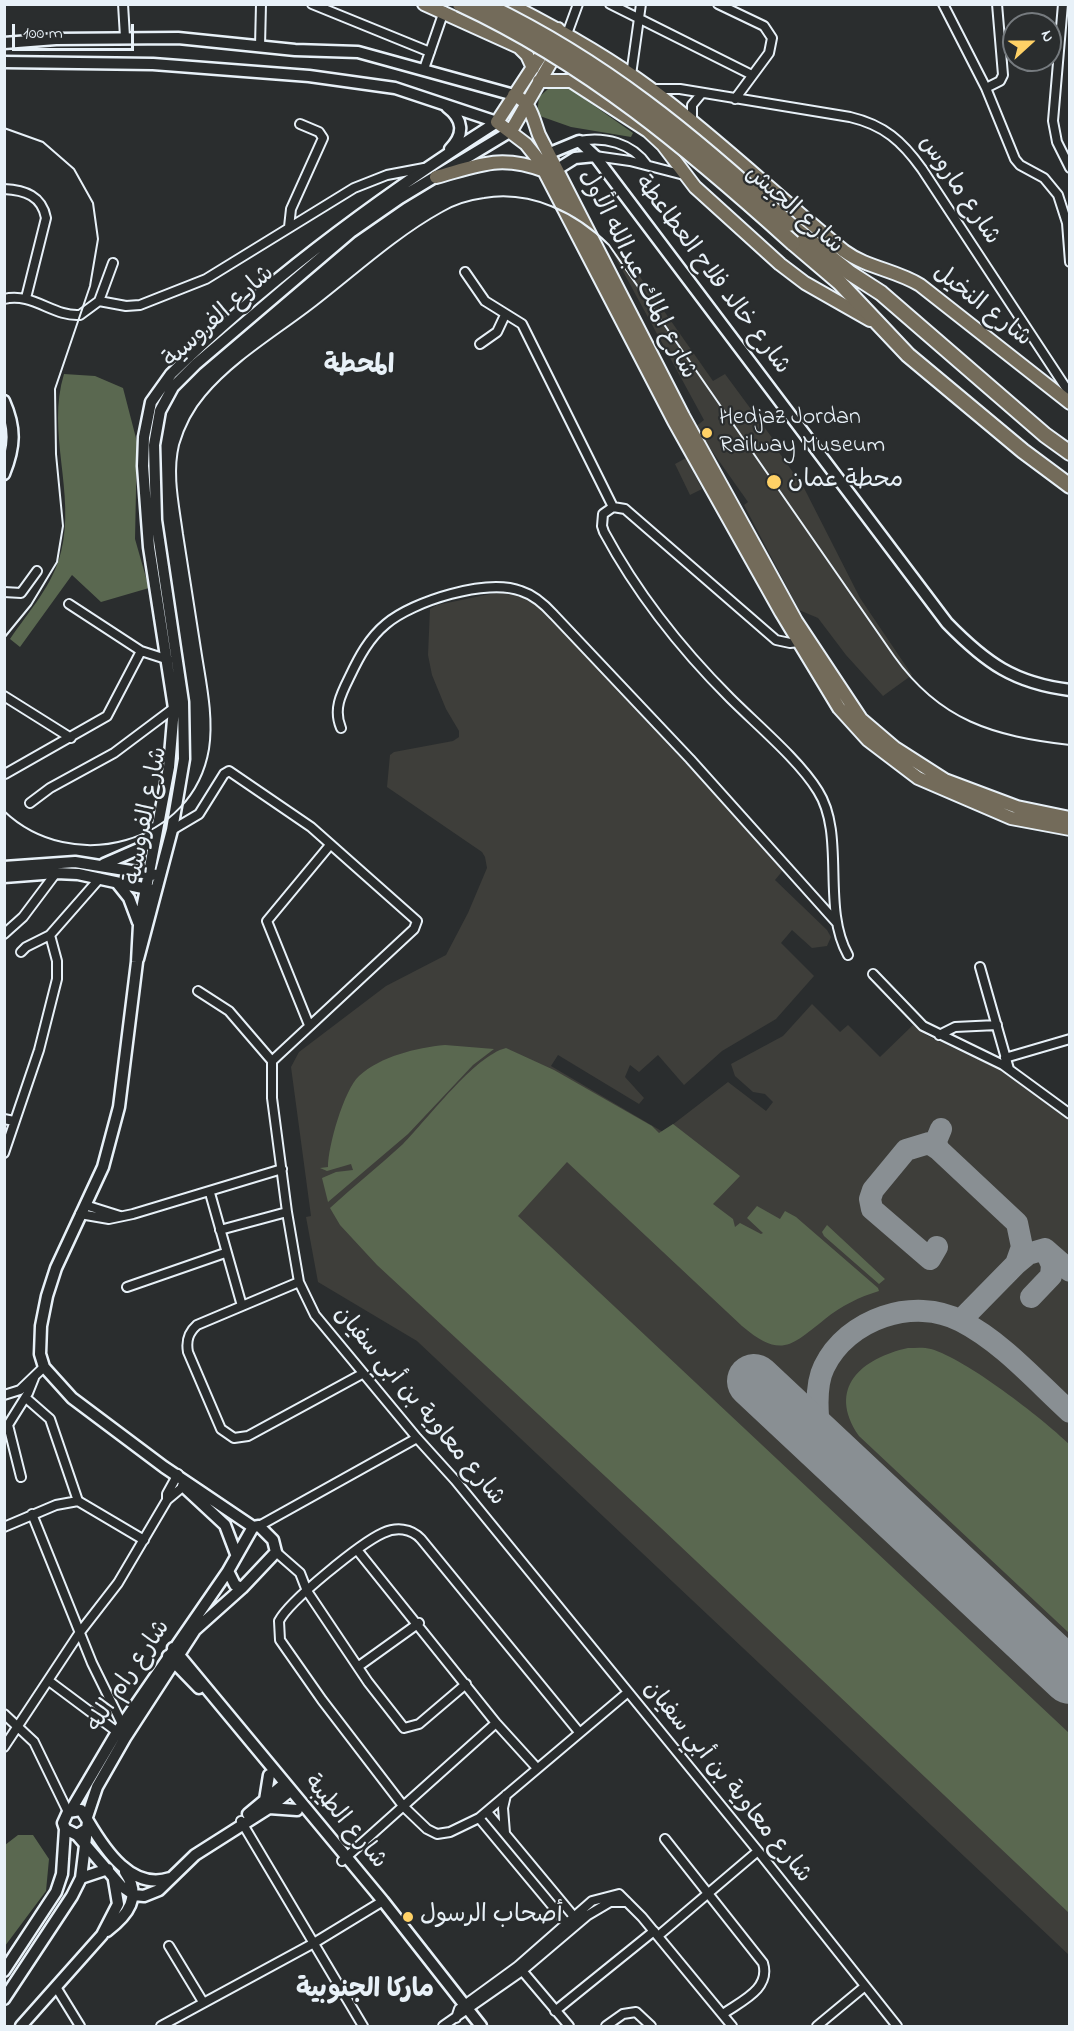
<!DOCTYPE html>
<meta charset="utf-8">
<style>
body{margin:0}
#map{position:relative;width:1074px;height:2031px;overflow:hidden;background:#2a2d2e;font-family:"Indie Flower",sans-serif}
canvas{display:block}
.frame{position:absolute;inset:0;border:6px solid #e8f1f8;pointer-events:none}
.north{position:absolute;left:1002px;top:12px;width:60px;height:60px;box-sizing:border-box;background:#2a2d2e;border:2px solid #767b7f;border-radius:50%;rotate:69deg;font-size:16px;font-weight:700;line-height:24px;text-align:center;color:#e8f1f8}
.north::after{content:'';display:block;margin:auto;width:21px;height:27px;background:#ffd166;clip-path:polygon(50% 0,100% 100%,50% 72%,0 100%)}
.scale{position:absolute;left:12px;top:24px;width:122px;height:27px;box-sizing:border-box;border:3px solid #e8f1f8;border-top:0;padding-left:8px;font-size:18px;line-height:21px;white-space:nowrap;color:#e8f1f8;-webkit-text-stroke:4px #2a2d2e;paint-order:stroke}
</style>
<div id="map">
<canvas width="1074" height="2031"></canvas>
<div class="frame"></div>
<div class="north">N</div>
<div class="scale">100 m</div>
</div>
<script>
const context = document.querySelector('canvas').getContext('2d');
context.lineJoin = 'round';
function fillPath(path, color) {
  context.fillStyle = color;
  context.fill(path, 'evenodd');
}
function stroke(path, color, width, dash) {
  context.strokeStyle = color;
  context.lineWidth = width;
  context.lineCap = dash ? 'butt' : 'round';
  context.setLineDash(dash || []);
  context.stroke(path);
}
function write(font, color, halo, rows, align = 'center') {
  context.font = font + ' "Indie Flower","Playpen Sans Arabic",sans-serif';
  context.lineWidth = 4.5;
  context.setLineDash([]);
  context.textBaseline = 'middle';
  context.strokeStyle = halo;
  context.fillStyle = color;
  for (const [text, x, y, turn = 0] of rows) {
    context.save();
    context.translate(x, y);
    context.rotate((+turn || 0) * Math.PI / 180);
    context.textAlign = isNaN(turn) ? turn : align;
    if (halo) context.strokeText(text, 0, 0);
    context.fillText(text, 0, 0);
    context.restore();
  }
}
fillPath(new Path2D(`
 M622 251 713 381 725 374 773 439 771 441 804 488 860 598 912 675 883 696 846 655 818 618 799 610 744 505 748 502 695 427 704 420 614 255Z
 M686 458 702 489 690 495 675 464Z
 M505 591 522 595 547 613 695 769 784 869 775 880 827 930 831 937 827 946 812 948 792 930 781 943 814 976 776 1019 722 1051 684 1085 658 1055 639 1072 630 1065 625 1077 644 1098 639 1104 558 1055 551 1066 663 1132 728 1082 766 1111 773 1102 765 1094 753 1092 735 1076 731 1064 783 1036 812 1004 840 1032 848 1025 880 1057 913 1025 928 1036 1001 1070 1069 1120V1955L417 1341 318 1282 306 1217 311 1216 291 1067 299 1052 386 986 446 955 468 913 487 868 485 857 482 852 387 787 390 755 394 752 453 741 459 737V731L446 709 432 675 428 655 430 609 437 605Z`), '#3e3e3a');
fillPath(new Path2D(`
 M558 86H566L633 133 631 137 571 127 537 115 539 97 548 89Z
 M64 374 95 376 123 388 137 442 135 539 149 588 101 602 72 575 20 647 10 639C29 611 53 585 61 552 76 493 46 432 64 374Z
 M445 1045 494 1049 473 1065 408 1134 328 1202 322 1178 336 1172 353 1170 351 1164 327 1171 320 1168 328 1167C328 1146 344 1090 359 1076 381 1056 416 1048 445 1045Z
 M506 1048 554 1070 652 1126 659 1133 673 1124 740 1176 713 1204 733 1219 735 1227 740 1223 761 1234 763 1233 747 1218 757 1206 780 1219 785 1211 796 1217 878 1288 879 1291C859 1297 841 1306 825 1319 791 1346 781 1359 742 1326L567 1162 518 1216 1069 1733V1913L660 1527 377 1265 340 1225 330 1208C354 1186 379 1166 403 1144 428 1119 474 1056 506 1048Z
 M827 1225 885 1279 879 1284 824 1236 822 1232Z
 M908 1348C915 1348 924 1347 931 1349 966 1359 1042 1418 1069 1444V1633L859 1436C826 1388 862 1358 908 1348Z
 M18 1835H33L49 1859 46 1891 5 1946V1845Z`), '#5a6850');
stroke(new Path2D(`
 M941 1129 936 1141 938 1149 1017 1223 1022 1247 1016 1264 961 1320
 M937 1247 930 1259 872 1209 870 1199 873 1190 906 1150 929 1143 938 1149
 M1016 1264 1028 1254 1045 1249 1070 1271
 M1031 1297 1051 1276 1052 1265 1045 1249
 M836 1458C831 1446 819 1429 818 1416 817 1401 817 1381 824 1367 847 1319 914 1296 961 1321 1002 1342 1036 1381 1070 1412`), '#898f93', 22);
stroke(new Path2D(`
 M754 1381 1070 1677`), '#898f93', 54);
const street = new Path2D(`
 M123 4 125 37
 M312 4 430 52
 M610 4 752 75
 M718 4 764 26 772 38 769 53 735 99
 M943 4 986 88 1015 159 1020 165 1044 178 1058 195 1067 223 1070 262
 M1063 4 1053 121 1057 142 1070 168
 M567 34 578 4
 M260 46 261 4
 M424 69 444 11
 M631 75 641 4
 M986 88 1000 81 1003 75 997 4
 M651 89H680L850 117C884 125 902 141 922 169L1070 394
 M692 122V105L702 93
 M579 141C604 136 632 143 647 165
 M595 156 630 161 684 175
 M4 189C25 190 42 196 46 218L26 298
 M289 227 291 209 323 138 319 132 300 124
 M465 272 485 301 522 324 613 507
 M4 299C33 292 53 317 80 315L99 301 113 263
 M99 301 126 306 140 305 206 279 354 188 387 175 424 168
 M480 344 497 332 505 315
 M4 592 21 593 37 571
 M69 604 141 651 169 660
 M799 642 790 643 776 640 625 509 613 507 603 514 602 526 604 532C638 595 680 648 730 698 757 725 799 760 818 791 846 835 821 907 848 955
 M4 696 71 738
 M341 728C333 709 341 694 350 676 359 657 369 638 386 624 413 601 487 578 521 591 534 595 545 605 554 615L690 759 837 923
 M5 774 107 716 141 651
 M30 803 50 788 114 753 174 708
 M172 830 199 814 224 774 229 771 311 827 417 921 414 929 272 1061V1098L287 1212 299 1282 315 1315 417 1438 455 1480 758 1851 897 2026
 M4 934 23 917 56 873
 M21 952 26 947 50 935 100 878
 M980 967 1009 1069
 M873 974 923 1026 1003 1065 1070 1114
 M198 991 229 1011 272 1061
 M309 1025 267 921 330 845
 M939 1035 955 1027 997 1025
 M1005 1058 1070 1039
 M4 1119 14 1121
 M4 1153 39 1050 57 979V961L50 935
 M210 1193 242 1306
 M85 1205 120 1216
 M80 1214 109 1219 133 1214 282 1169
 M220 1230 287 1212
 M299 1282 197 1325C188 1333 186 1341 188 1352L221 1429 234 1438 248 1436 362 1374
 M127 1287 225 1253
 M4 1395 20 1390 44 1367
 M26 1398 50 1419 78 1501
 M21 1477 8 1425 28 1393 34 1378
 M167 1500V1494L178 1474
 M32 1514 92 1663 122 1724
 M259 1526 417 1438
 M4 1527 56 1505 78 1501 144 1540
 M358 1551 496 1723 536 1767
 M276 1552 300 1573 307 1591 368 1682 404 1728 419 1724 466 1684
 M359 1666 419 1623
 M49 1681 120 1734
 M4 1714 34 1742 68 1812
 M579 1732 421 1539C411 1528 396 1527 383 1533 361 1543 289 1601 279 1621L280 1640 322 1700 404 1807 427 1829 437 1834 450 1832 479 1818 627 1693
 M4 1747 80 1632 118 1583 167 1500 185 1485
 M487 1812 576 1919
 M479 1818 569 1926
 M241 1821 363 2026
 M505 1833 503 1808 506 1795
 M665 1839 763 1963C771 1989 741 2001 723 2014
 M342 1861 496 1723
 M658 1936 758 1851
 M169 1946 203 2002
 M519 1967 569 2026
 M56 1987 80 2026
 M555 2011 654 1931
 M456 2018 459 2009 518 1966 592 1901 619 1894 642 1917 732 2026
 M161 2026 314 1943 383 1901
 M443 2026 522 1971 588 1915 610 1902H627
 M606 2026 623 2014 636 2012 651 2026
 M817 2026 864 1987`);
const secondary = new Path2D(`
 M4 43 56 39 178 38 295 50 358 52 514 95
 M4 62 153 64 309 76 395 88 497 122
 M447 107C463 119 465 134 450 149
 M550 153 579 141 595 156 947 623C986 663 1014 683 1070 690
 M559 168 575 158 595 156
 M4 401C16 428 15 447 4 474
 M104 864 143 847 154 828
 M4 867 75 862 156 875
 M4 877 56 873 78 874 152 890
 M117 883 129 898 138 922
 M138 959 172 830 184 759 183 702 156 520 154 445 160 411 173 387 196 364 351 232 400 198 511 131
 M183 1486 225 1525 236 1554
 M259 1526 273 1540 276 1552 242 1588 235 1585 228 1571 253 1527Z
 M253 1527 164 1467 72 1398 44 1367 40 1354 41 1326 47 1296 56 1268 103 1167 119 1107 137 962 139 925 169 767 174 708 149 547 143 466 144 437 151 402 171 374C270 277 381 196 497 122
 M173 1648 383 1901 481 2026
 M168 1656 199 1688
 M265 1800 269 1775
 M269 1808 297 1810
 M71 1810 117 1732 228 1571
 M248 1814 284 1784
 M87 1817 97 1787 125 1738 195 1630 242 1588
 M88 1821C105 1850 132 1891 170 1878
 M77 1835 121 1886 134 1895 144 1896 159 1890 195 1855 269 1808 290 1791
 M81 1878 108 1869
 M107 1931C128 1915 142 1897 125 1872
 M4 1971 56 1892 62 1874 65 1829
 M4 1999 72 1896 81 1878 88 1821 81 1810 68 1812 63 1823 65 1829 77 1835 85 1830
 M21 2026 102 1935 118 1904 114 1880`);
const primary = new Path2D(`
 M424 4 519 47 527 55 533 68
 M509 4C558 29 607 56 651 89 718 139 779 198 844 251 867 268 896 270 920 285L1070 403
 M558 29 497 122 526 144 538 159 674 421 781 612 839 708 868 740 918 778 1011 818 1070 829
 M539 81H571L648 131 663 145 695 187 780 264 805 283 870 320
 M514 95C531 102 533 119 539 135L683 416 762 559 796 621 861 719 895 748 945 780 1017 807 1070 818
 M511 131 559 48
 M436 177C480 165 500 154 545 171`);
const highway = new Path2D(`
 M789 224 850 273 881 293 1045 435 1070 453
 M793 243 840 283 908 355 1023 451 1070 486`);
stroke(street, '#e8f1f8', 12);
stroke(secondary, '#e8f1f8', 15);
stroke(primary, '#e8f1f8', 16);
stroke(highway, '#e8f1f8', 18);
stroke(street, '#2a2d2e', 8);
stroke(secondary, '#2a2d2e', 10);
stroke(primary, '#736b5a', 12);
stroke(highway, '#736b5a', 14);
stroke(new Path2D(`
 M4 128 43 142 74 169 93 203 98 239 90 286 55 389 56 454 63 526 57 562 31 605 4 638
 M4 811C72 876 193 844 209 749 214 716 206 682 201 649 195 611 189 572 183 534 179 504 172 474 179 445 184 428 193 410 205 396 235 360 280 334 317 305 357 274 397 237 442 212 455 204 469 200 484 198 531 190 577 213 609 245L894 656C940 721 993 736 1070 745`), '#e8f1f8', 2);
const highwayBridge = new Path2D(`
 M460 4C587 63 690 150 793 243
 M484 4C602 60 694 136 789 224`);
stroke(highwayBridge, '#e8f1f8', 18, []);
stroke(highwayBridge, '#736b5a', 14);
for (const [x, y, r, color] of [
 [707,433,6,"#ffd166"],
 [774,482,8,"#ffd166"],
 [408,1917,6,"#ffd166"]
]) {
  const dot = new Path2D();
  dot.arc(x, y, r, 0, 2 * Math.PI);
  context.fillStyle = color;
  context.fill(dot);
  stroke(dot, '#2a2d2e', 2);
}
write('24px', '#e8f1f8', '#2a2d2e', [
 ["شارع ماروس",958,191,56],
 ["شارع الجيش",793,211,41],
 ["شارع الملك عبدالله الأول",636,275,63],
 ["شارع خالد فلاح العطاعطة",711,276,53],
 ["شارع النخيل",981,307,38],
 ["شارع الفروسية",220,318,-42],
 ["شارع الفروسية",148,816,-79],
 ["شارع معاوية بن أبي سفيان",418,1407,50],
 ["شارع رام الله",130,1677,-56],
 ["شارع معاوية بن أبي سفيان",726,1783,51],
 ["شارع الطيبة",344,1823,50]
]);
write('24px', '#e8f1f8', '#2a2d2e', [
 ["Hedjaz Jordan",719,419],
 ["Railway Museum",719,447],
 ["محطة عمان",788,482],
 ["أصحاب الرسول",420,1917]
], 'left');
write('bold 26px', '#e8f1f8', '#2a2d2e', [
 ["المحطة",359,368],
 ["ماركا الجنوبية",365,1992]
]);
</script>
